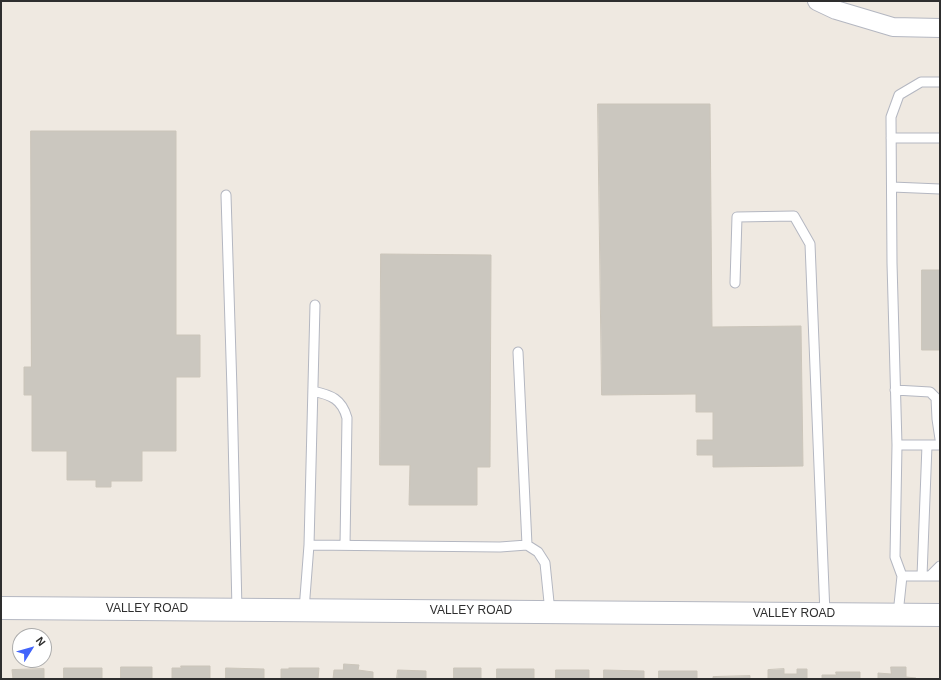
<!DOCTYPE html>
<style>
body{margin:0}
#map{position:relative;width:941px;height:680px;overflow:hidden;background:#efe9e1;font-family:Helvetica,sans-serif}
canvas{display:block}
.frame{position:absolute;inset:0;border:2px solid #2e2e2e;pointer-events:none}
.north{position:absolute;left:12px;top:628px;width:40px;height:40px;box-sizing:border-box;background:#fff;border:1px solid #ababab;border-radius:50%;rotate:53deg;font-size:11px;font-weight:700;line-height:16px;text-align:center;color:#2e2e2e}
.north::after{content:'';display:block;margin:auto;width:14px;height:18px;background:#4264fb;clip-path:polygon(50% 0,100% 100%,50% 72%,0 100%)}
</style>
<div id="map">
<canvas width="941" height="680"></canvas>
<div class="frame"></div>
<div class="north">N</div>
</div>
<script>
const context = document.querySelector('canvas').getContext('2d');
context.lineJoin = 'round';
function fillPath(path, color) {
  context.fillStyle = color;
  context.fill(path, 'evenodd');
}
function stroke(path, color, width, dash) {
  context.strokeStyle = color;
  context.lineWidth = width;
  context.lineCap = dash ? 'butt' : 'round';
  context.setLineDash(dash || []);
  context.stroke(path);
}
function write(font, color, halo, rows, align = 'center') {
  context.font = font + ' Helvetica,sans-serif';
  context.lineWidth = 3;
  context.setLineDash([]);
  context.textBaseline = 'middle';
  context.strokeStyle = halo;
  context.fillStyle = color;
  for (const [text, x, y, turn = 0] of rows) {
    context.save();
    context.translate(x, y);
    context.rotate((+turn || 0) * Math.PI / 180);
    context.textAlign = isNaN(turn) ? turn : align;
    if (halo) context.strokeText(text, 0, 0);
    context.fillText(text, 0, 0);
    context.restore();
  }
}
const building = new Path2D(`
 M598 104H710L712 327 801 326 803 466 713 467V455H697V440H713V412H696V394L602 395Z
 M31 131H176V335H200V377H176V451H142V481H111V487H96V480H67V451H32V395H24V367H31Z
 M381 254 491 255 490 467H477V505H409L410 465H380Z
 M922 270H940V350H922Z
 M344 664 359 665 358 670 373 672V679H333L334 670H343Z
 M181 666H210V679H172V668H181Z
 M121 667H152V679H121Z
 M891 667H906V677L916 678V679H878V673L891 674Z
 M64 668H102V679H64Z
 M226 668 264 669V679H226Z
 M289 668H319L318 679H281V669H289Z
 M454 668H481V679H454Z
 M44 669V679H13L12 670Z
 M497 669H534V679H497Z
 M784 669V674H797V669H807V679H768V670Z
 M398 670 426 671V679H397Z
 M556 670H589V679H556Z
 M604 670 644 671V679H604Z
 M659 671H697V679H659Z
 M836 672H860V679H822V675H836Z
 M750 676V679H713V677Z`);
fillPath(building, '#cbc7bf');
stroke(building, '#cbc5ba', 1);
const lane = new Path2D(`
 M891 138H940
 M892 187 940 189
 M226 195 232 390 237 610
 M735 283 737 217 794 216 810 244 825 614
 M518 352 527 545 538 552 545 563 550 612
 M895 390 930 392 936 398 937 419 940 439
 M313 391C331 395 342 399 347 418L345 545
 M897 445H940
 M309 545 500 547 527 545
 M902 576 895 557 897 445 892 263 891 117 899 95 921 82H940
 M922 576 927 445
 M930 576 940 566
 M304 610 309 545 315 305
 M898 614 902 576H940`);
const street = new Path2D(`
 M817 1 836 10 893 27 940 28`);
const secondary = new Path2D(`
 M1 608 940 615`);
stroke(lane, '#b4b7c1', 11);
stroke(street, '#b4b7c1', 20);
stroke(secondary, '#b4b7c1', 24);
stroke(lane, '#fff', 9);
stroke(street, '#fff', 18);
stroke(secondary, '#fff', 22);
write('12px', '#2e2e2e', '#fff', [
 ["VALLEY ROAD",147,609],
 ["VALLEY ROAD",471,611],
 ["VALLEY ROAD",794,614]
]);
</script>
